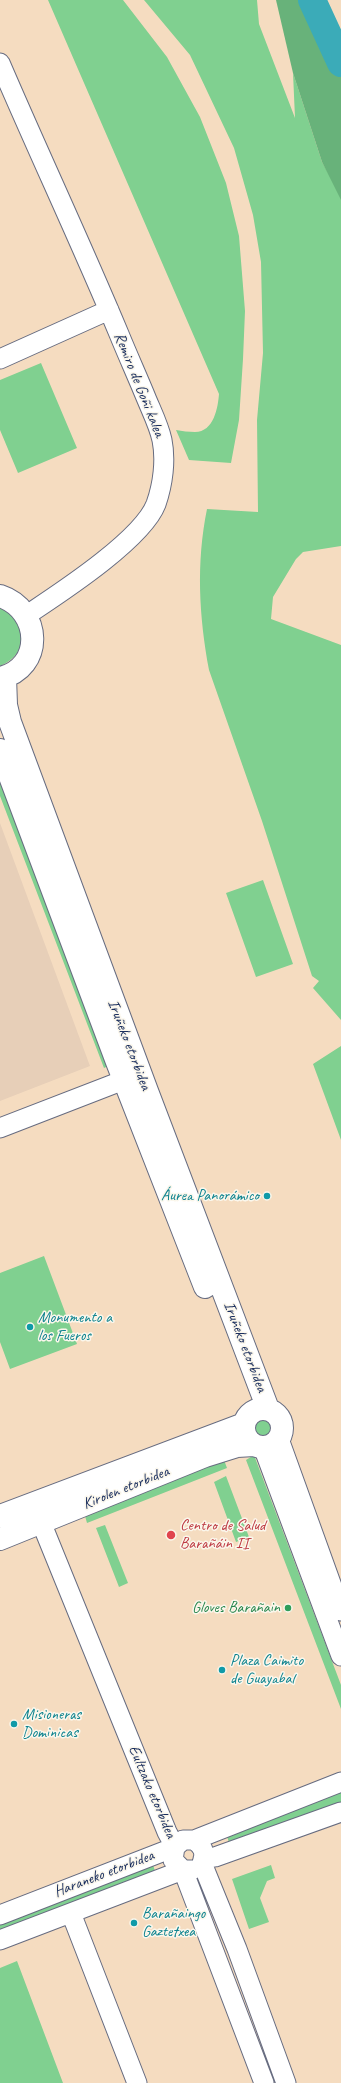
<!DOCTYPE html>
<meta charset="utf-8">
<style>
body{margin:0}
canvas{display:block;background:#f5dcc0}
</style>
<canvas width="341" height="2083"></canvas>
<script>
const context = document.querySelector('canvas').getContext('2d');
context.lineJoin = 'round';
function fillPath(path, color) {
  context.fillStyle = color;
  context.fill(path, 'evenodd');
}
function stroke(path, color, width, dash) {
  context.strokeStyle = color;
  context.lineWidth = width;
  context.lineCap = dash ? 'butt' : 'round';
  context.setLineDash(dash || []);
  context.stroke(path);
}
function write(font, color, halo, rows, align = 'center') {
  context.font = font + ' Caveat,sans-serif';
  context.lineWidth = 3;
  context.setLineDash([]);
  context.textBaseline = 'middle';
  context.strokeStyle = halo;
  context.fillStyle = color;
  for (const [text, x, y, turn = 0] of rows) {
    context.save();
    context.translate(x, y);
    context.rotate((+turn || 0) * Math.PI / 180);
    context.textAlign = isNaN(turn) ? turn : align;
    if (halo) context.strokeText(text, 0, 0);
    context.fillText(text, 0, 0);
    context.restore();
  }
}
fillPath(new Path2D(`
 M0 823 90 1066 0 1101Z`), '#e7cfb8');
fillPath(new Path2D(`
 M48 0H123L167 57 200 117 226 183 239 236 245 311 243 359 239 420 231 463 189 460 176 430C182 431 189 432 195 432 214 432 218 407 219 394Z
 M144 0H257L259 24 295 118 293 73 322 162 341 196V546L303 552 296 559 273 597 271 619 341 645V1020L313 988 319 981 312 976 262 821 209 670C199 616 196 563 207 509L258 512 257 420 263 353 261 262 253 215 234 148 190 55Z
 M41 363 77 448 18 473 0 430V380Z
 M0 608C28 621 30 654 0 666Z
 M0 750 117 1062 104 1068 0 796Z
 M263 880 293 964 256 977 226 893Z
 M341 1046V1140L313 1064Z
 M44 1256 77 1344 10 1369 0 1342V1273Z
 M251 1427a10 10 0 1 1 20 0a10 10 0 1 1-20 0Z
 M254 1455 341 1685V1709L246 1460Z
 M224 1460 227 1468 87 1523 85 1516Z
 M226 1476 249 1537 236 1542 214 1482Z
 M105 1525 128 1583 119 1587 96 1528Z
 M341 1789V1804L230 1846 226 1833Z
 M152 1862 156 1874 0 1935V1921Z
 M271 1865 275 1878 267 1881 260 1898 269 1922 249 1929 232 1879Z
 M17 1961 63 2083H0V1968Z`), '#80d090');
fillPath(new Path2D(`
 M276 0H312L341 63V200L322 162 293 73Z`), '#68b27a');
stroke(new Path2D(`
 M312 0 341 63`), '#3babb8', 28);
const minor = new Path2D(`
 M0 63C39 154 81 243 119 334 128 356 138 378 147 400 152 412 159 426 162 440 166 460 163 484 156 504 142 540 60 593 27 615
 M0 359 109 310
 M0 1128 124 1080
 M279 1439 341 1611
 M263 1447 341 1656
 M41 1522 167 1832 175 1847 173 1860 183 1870 264 2083
 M194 1840C203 1846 206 1853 202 1863L237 1949 286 2083
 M203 1859 215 1857 341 1812
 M71 1913 137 2083
 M0 1915 175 1847 183 1840H194L341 1782
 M0 1940 183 1870H192`);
const major = new Path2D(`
 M0 596C42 610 44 668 0 678
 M5 677 6 705 10 722 147 1091 268 1409
 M0 750 117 1062 205 1287
 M244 1428a19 19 0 1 1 38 0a19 19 0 1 1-38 0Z
 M0 1516 244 1424
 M0 1539 205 1456 237 1446 254 1445`);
stroke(minor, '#676c80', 21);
stroke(major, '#676c80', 24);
stroke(minor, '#fff', 19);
stroke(major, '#fff', 22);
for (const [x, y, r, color] of [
 [267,1196,4,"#0f9aa8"],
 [30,1327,4,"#0f9aa8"],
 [171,1535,5,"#e0444e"],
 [288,1608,4,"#2e9e5b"],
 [222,1670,4,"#0f9aa8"],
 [14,1724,4,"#0f9aa8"],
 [134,1923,4,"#0f9aa8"]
]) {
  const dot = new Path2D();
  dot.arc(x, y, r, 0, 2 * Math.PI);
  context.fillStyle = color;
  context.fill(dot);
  stroke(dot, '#fbf7ec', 1.5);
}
write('16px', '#1b2f5e', '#fbf7ec', [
 ["Remiro de Goñi kalea",139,385,68],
 ["Iruñeko etorbidea",129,1045,69],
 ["Iruñeko etorbidea",245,1347,69],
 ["Kirolen etorbidea",126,1488,-22],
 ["Eultzako etorbidea",152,1792,67],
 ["Haraneko etorbidea",104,1874,-21]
]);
write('16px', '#0d838f', '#fbf7ec', [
 ["Áurea Panorámico",259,1196,"right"],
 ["Monumento a",38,1318],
 ["los Fueros",38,1336],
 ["Plaza Caimito",230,1661],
 ["de Guayabal",230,1679],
 ["Misioneras",22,1715],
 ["Dominicas",22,1733],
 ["Barañaingo",142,1914],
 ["Gaztetxea",142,1932]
], 'left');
write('16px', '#be3a42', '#fbf7ec', [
 ["Centro de Salud",180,1526],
 ["Barañáin II",180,1544]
], 'left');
write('16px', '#27864d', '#fbf7ec', [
 ["Gloves Barañain",280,1608]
], 'right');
</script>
